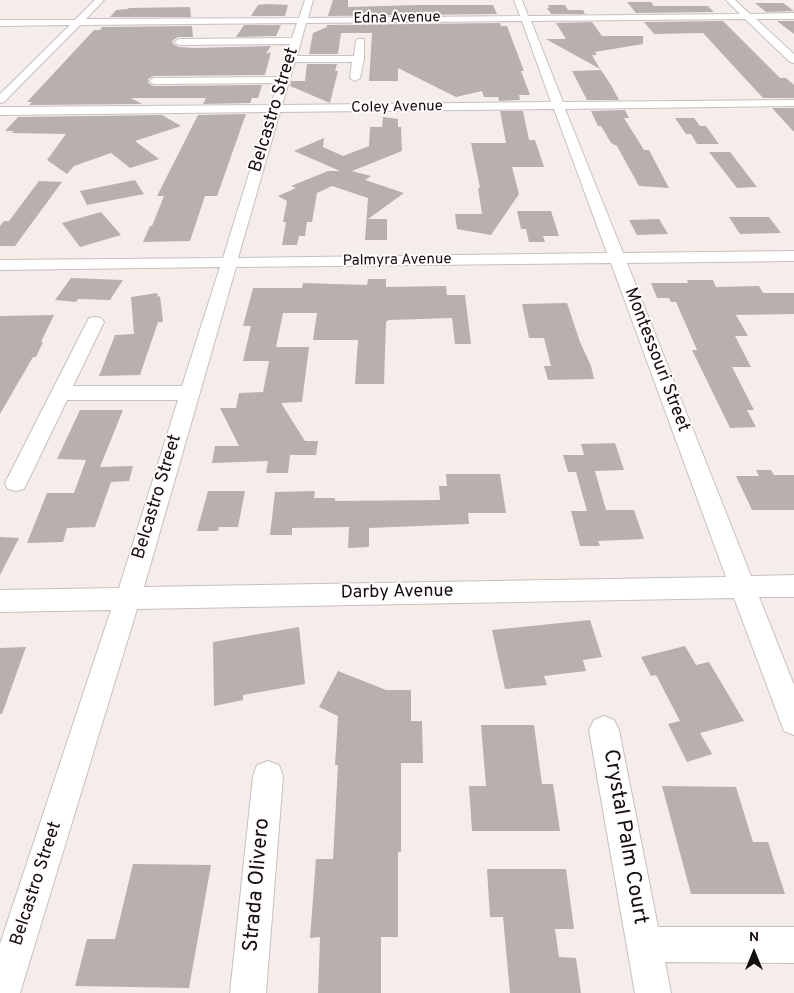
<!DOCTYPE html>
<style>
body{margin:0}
#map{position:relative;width:794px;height:993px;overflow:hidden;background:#f5edea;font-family:Overpass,sans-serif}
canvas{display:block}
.north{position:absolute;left:729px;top:928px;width:50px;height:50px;-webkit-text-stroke:4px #fffbfa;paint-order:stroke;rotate:0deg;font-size:14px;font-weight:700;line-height:20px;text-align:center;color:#12100f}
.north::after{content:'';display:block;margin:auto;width:18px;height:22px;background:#12100f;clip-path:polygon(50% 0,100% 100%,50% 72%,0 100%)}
</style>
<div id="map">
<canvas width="794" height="993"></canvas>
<div class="north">N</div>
</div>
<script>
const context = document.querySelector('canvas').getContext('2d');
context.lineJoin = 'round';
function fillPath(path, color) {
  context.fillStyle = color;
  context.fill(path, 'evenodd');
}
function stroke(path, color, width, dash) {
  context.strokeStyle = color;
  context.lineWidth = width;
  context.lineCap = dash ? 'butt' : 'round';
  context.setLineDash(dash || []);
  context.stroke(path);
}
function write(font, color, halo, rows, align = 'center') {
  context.font = font + ' Overpass,sans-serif';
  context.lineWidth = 4;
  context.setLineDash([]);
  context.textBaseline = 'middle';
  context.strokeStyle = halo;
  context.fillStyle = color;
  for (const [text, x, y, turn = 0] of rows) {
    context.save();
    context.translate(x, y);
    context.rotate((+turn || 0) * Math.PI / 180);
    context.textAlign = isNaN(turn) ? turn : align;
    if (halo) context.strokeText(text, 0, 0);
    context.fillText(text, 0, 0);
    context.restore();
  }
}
fillPath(new Path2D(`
 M333 0H348V7L418 5H493L497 14 328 16Z
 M627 2H651L654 6H708L714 12 636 13Z
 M755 3H783L794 11 766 12Z
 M267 4 288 5 285 16H251L258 5Z
 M548 5H565L568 10H583L585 14H551L547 8H549Z
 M190 7 191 17H110L116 10 128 9 129 8Z
 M723 21 780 78H786L794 85V98H763L703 33 654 34 644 22Z
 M777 21H794V34Z
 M592 22 602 36H643V44L595 52 597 55H592L600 69 546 39H566L556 23Z
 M500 23 501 26H507L524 71H521L530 95H519L520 100 499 101 498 97H484L482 91 456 97 398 68V81H369L372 33H341L338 54H309L313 33 327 27V25Z
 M244 25H281L276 36 236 37Z
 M192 26 193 37H178L172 41 173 44 179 47 194 48 271 46 266 54 271 52 265 75 154 76 148 79V83L154 86 262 85 258 98H252L250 103 203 104 206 98H131L142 104 29 105 32 102H27L94 30H100L102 27Z
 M307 64H337L335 71H338L330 103 290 86 291 81H305Z
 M601 70 611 85 619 100H587L572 71Z
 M772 108H794V132Z
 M625 110 629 118H624L644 150H649L669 188 639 186 617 146 611 143 601 126H598L591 111Z
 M500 111H523L529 140H535L544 167H512L519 194 491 235 457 229 455 214H482L478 188H480L471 143H506Z
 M246 114 217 196H205L190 241 143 242 150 226H152L164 196H157L198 115Z
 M162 115 181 126 135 141 159 159 130 168 111 153 74 166 67 174 47 160 66 134 11 133 14 131H5L18 117Z
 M383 117 398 119V127H401L402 151 352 171 371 176 365 180 404 193 368 219H387V240H365L368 198 332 186 317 193 312 222H307L305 236H299L297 245H282L286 222H283L287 201 278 196 296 188 291 186 328 171H340L294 151 324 138 323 147 343 156 369 146 370 127H382Z
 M675 118H694L700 126H706L719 144H697L691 134H686Z
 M709 152H730L757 187 737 188Z
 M135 180 144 194 87 205 80 191Z
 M39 181 62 182 15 246H0V226L4 221H9Z
 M517 211H551L559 236H543L545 242H529L526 229H521Z
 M101 212 121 235 80 247 62 223Z
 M729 217H769L781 233 740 234Z
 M659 219 668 234 637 235 629 220Z
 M71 278 123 280 110 300 78 299 76 302 55 300Z
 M368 279H386V287L446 286 447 295H465L471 344H455L452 318 389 320 386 322 384 384H355L358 340H313L317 313H283L276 347H309L302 402 281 403 305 441H318L316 455H290L288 473H266L268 461 212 463 215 446H239L220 408H236L239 393 263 392 269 361H243L251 326H243L253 288H302L303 283 367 285Z
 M687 280H713L716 287 759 286 763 293H794V314L736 315 748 336H735L751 367H732L754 410H747L756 427 730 428 692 350H697L676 302H671L669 298H657L651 283H688Z
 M157 293 158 297 160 296 163 322H158L140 375 99 376 115 335 134 334 131 297Z
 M567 303 580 342 591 366 594 379 548 380 544 366H551L544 338H529L522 304Z
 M54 315 41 342H43L36 357H33L0 414V316Z
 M80 410H123L100 467 133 466 129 481 111 482 95 527 67 528 63 542 27 543 47 493H74L86 460 57 459Z
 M615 443 624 470 595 471 606 510H634L644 539 598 541 600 546H580L571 511H587L576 472H568L563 455H584L581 444Z
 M756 470H771L774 475H794V510H752L736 476H759Z
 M446 474H500L506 513H468L469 524 369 528V547L348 548 349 527 292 528V535H270L275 492 315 491 314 498H335V501L440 500 439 486H447Z
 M208 491H245L238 527H219L218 531H197Z
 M0 537 19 538 0 575Z
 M590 620 602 657 583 660 586 671 544 676 547 685 505 689 492 630Z
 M299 627 305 684 243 695V700L214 706 213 642Z
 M685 646 696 665 709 662 744 721 700 733 712 754 687 762 668 724 680 721 656 675 651 676 641 657Z
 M26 647 2 714H0V648Z
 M338 671 386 690H411V721H422L423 763H401V852H398V937H381V993H318L320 937 310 938 316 859H333L338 765H335L338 716 319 707Z
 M481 725H534L542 784H553L560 831H472L469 786H486Z
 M662 786 736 787 753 842H768L785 894H691Z
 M133 864 211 865 189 988 75 986 87 939H115Z
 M487 869H566L574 929H555L559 957 576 958 581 993H510L503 917H490Z`), '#b8b0af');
const minor = new Path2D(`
 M95 0H104L86 19 299 18 305 0H313L308 18 520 16 514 0H522L528 16 740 14 726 0H735L750 14 794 13V19H756L794 54V63L790 62 745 19 531 21 563 102 794 100V106L565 109 623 253 794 251V261L627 263 751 576 794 575V597H759L794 685V735L784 731 734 598 137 609 20 993H0V944L111 610 0 612V590L119 588 178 400H67L24 489 16 491 8 489 5 483 89 318 95 317 101 318 104 322 73 386H182L220 267 0 270V260L223 258 268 112 0 115V107L271 105 278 83 154 84 149 81 154 78 280 77 290 44 179 45 174 42 179 39 292 38 297 23 80 25 4 102 0 103V94L70 25 0 26V20H75ZM522 21 551 102 282 105 295 62H352L350 78 355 81 360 78 364 59V39H358L356 41 354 56H297L306 23ZM554 109 607 253 238 258 280 112ZM611 263 726 577 144 587 236 267Z
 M604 716 614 720 619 730 658 927H794V963L665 962 671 993H635L589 730 594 720Z
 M268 761 279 765 283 776 266 993H230L253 776 257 765Z`);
stroke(minor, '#c7c0bd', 2);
fillPath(minor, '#fff');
write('15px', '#12100f', '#fffbfa', [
 ["Edna Avenue",397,19,-1],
 ["Coley Avenue",397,108,-1],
 ["Palmyra Avenue",397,261,-1]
]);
write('18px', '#12100f', '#fffbfa', [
 ["Belcastro Street",275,110,-73],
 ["Montessouri Street",656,360,69],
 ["Belcastro Street",158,497,-73],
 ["Darby Avenue",397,593,-1],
 ["Belcastro Street",37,884,-72]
]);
write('21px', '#12100f', '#fffbfa', [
 ["Crystal Palm Court",624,837,80],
 ["Strada Olivero",258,885,-85]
]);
</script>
